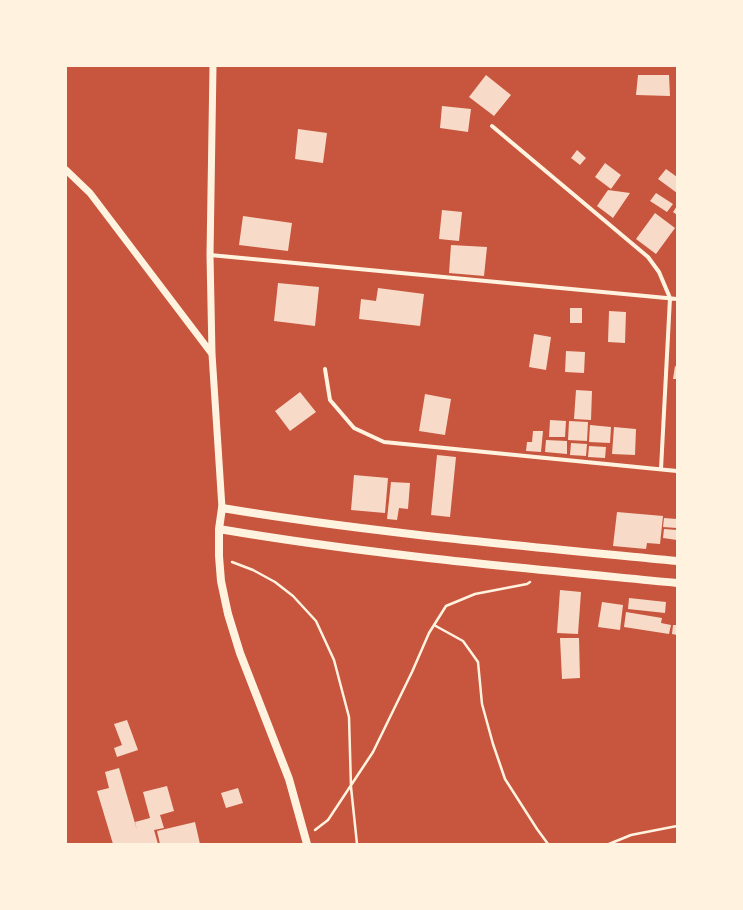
<!DOCTYPE html>
<style>
body{margin:0}
#map{position:relative;width:743px;height:910px;overflow:hidden;background:#c8553d;font-family:"Source Serif 4",serif}
canvas{display:block}
.frame{position:absolute;inset:0;border:67px solid #fff3e0;pointer-events:none}
</style>
<div id="map">
<canvas width="743" height="910"></canvas>
<div class="frame"></div>
</div>
<script>
const context = document.querySelector('canvas').getContext('2d');
context.lineJoin = 'round';
function fillPath(path, color) {
  context.fillStyle = color;
  context.fill(path, 'evenodd');
}
function stroke(path, color, width, dash) {
  context.strokeStyle = color;
  context.lineWidth = width;
  context.lineCap = dash ? 'butt' : 'round';
  context.setLineDash(dash || []);
  context.stroke(path);
}
fillPath(new Path2D(`
 M486 75 511 95 494 116 469 97Z
 M638 75H669L670 96 636 95Z
 M442 106 471 109 468 132 440 128Z
 M298 129 327 133 323 163 295 159Z
 M577 150 586 158 580 165 571 158Z
 M605 163 621 175 611 189 595 177Z
 M666 169 677 177V193L658 179Z
 M608 190 630 193 613 218 597 206Z
 M656 193 673 204 667 212 650 201Z
 M677 206V215L673 212Z
 M442 210 462 212 459 241 439 239Z
 M655 213 675 228 656 254 636 239Z
 M243 216 292 223 288 251 239 245Z
 M451 245 487 247 484 276 449 273Z
 M278 283 319 287 315 326 274 321Z
 M378 288 424 294 420 326 359 319 361 299 376 301Z
 M570 308H582V323H570Z
 M609 311 626 312 625 343 608 342Z
 M534 334 551 337 546 370 529 367Z
 M566 351 585 352 584 373 565 372Z
 M675 366 677 367V379H673Z
 M576 390 592 391 591 420 574 419Z
 M300 392 316 412 290 431 275 411Z
 M425 394 451 399 445 435 419 431Z
 M550 420 566 421 565 437H549Z
 M569 421 588 422 587 441 568 440Z
 M590 425 611 427 610 443 589 442Z
 M614 427 636 429 635 455 612 454Z
 M533 431H543L541 452 526 451 527 442H532Z
 M546 440 567 441V454L545 452Z
 M571 443 587 444 586 456 570 455Z
 M589 446 606 447 605 458 588 457Z
 M437 455 456 457 450 517 431 515Z
 M354 475 388 478 385 513 351 510Z
 M391 482 410 483 408 509 399 508 397 520 387 519Z
 M617 512 663 516 660 544 647 543 646 549 613 546Z
 M664 518 677 519V528L663 527Z
 M664 529 677 530V540L663 538Z
 M560 590 581 592 578 634 557 633Z
 M629 598 666 602 665 613 628 609Z
 M602 602 623 605 620 630 598 627Z
 M626 612 662 618 661 623 671 625 669 634 624 627Z
 M673 625H677V635L672 634Z
 M560 638H579L580 678 562 679Z
 M127 720 138 750 117 757 114 748 122 745 114 724Z
 M119 768 137 830 135 822 150 818 143 792 167 786 174 811 160 815 164 828 154 830 158 844H113L97 791 109 788 105 772Z
 M238 788 243 803 226 808 221 793Z
 M195 822 200 844H160L157 831Z`), '#f7dbc8');
stroke(new Path2D(`
 M232 562 253 570 275 582 293 596 316 621 334 660 349 717 351 787 357 844
 M434 625 463 641 478 662 482 704 493 744 505 779 537 829 548 844
 M315 830 328 820 373 752 412 672 429 633 446 606 475 594 527 584 530 582
 M609 844 631 835 677 826`), '#fff3e0', 2.5);
stroke(new Path2D(`
 M492 126 648 257 659 272 670 298 661 469
 M210 255 677 299
 M325 369 330 400 354 428 384 442 677 471`), '#fff3e0', 4);
stroke(new Path2D(`
 M213 66 210 255 212 354 222 508
 M66 170 90 193 212 354`), '#fff3e0', 7);
stroke(new Path2D(`
 M219 529C371 555 524 568 677 583
 M307 844 289 779 240 653 228 614 221 581 219 556V529L222 508C373 533 525 546 677 561`), '#fff3e0', 8);
</script>
